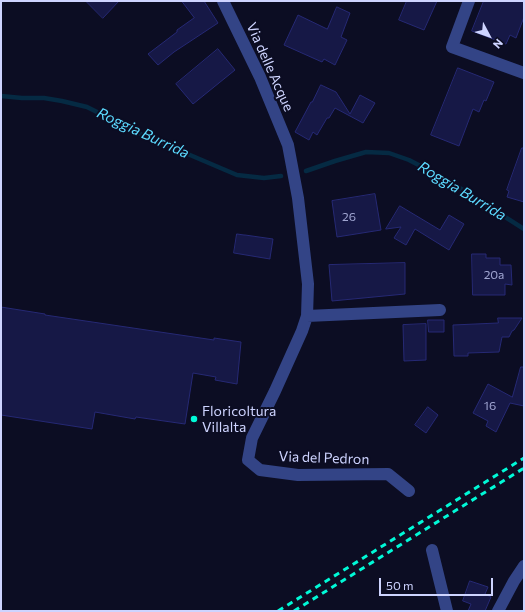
<!DOCTYPE html>
<style>
body{margin:0}
#map{position:relative;width:525px;height:612px;overflow:hidden;background:#0c0d23;font-family:Commissioner,sans-serif}
canvas{display:block}
.frame{position:absolute;inset:0;border:2px solid #ced4ff;pointer-events:none}
.north{position:absolute;left:469px;top:16px;width:40px;height:40px;-webkit-text-stroke:3px #0c0d23;paint-order:stroke;rotate:131deg;font-size:11px;font-weight:700;line-height:16px;text-align:center;color:#ced4ff}
.north::after{content:'';display:block;margin:auto;width:14px;height:18px;background:#ced4ff;clip-path:polygon(50% 0,100% 100%,50% 72%,0 100%)}
.scale{position:absolute;left:379px;top:578px;width:114px;height:18px;box-sizing:border-box;border:2px solid #ced4ff;border-top:0;padding-left:5px;font-size:12px;line-height:14px;white-space:nowrap;color:#ced4ff;-webkit-text-stroke:3px #0c0d23;paint-order:stroke}
</style>
<div id="map">
<canvas width="525" height="612"></canvas>
<div class="frame"></div>
<div class="north">N</div>
<div class="scale">50 m</div>
</div>
<script>
const context = document.querySelector('canvas').getContext('2d');
context.lineJoin = 'round';
function stroke(path, color, width, dash) {
  context.strokeStyle = color;
  context.lineWidth = width;
  context.lineCap = dash ? 'butt' : 'round';
  context.setLineDash(dash || []);
  context.stroke(path);
}
function fillPath(path, color) {
  context.fillStyle = color;
  context.fill(path, 'evenodd');
}
function write(font, color, halo, rows, align = 'center') {
  context.font = font + ' Commissioner,sans-serif';
  context.lineWidth = 4;
  context.setLineDash([]);
  context.textBaseline = 'middle';
  context.strokeStyle = halo;
  context.fillStyle = color;
  for (const [text, x, y, turn = 0] of rows) {
    context.save();
    context.translate(x, y);
    context.rotate((+turn || 0) * Math.PI / 180);
    context.textAlign = isNaN(turn) ? turn : align;
    if (halo) context.strokeText(text, 0, 0);
    context.fillText(text, 0, 0);
    context.restore();
  }
}
stroke(new Path2D(`
 M1 96 22 98H44L62 101 87 107 143 135 237 175 264 178 281 176
 M306 171 335 161 366 152 389 153 409 160 434 173 463 190 524 229`), '#052a43', 4.5);
const building = new Path2D(`
 M86 1H119L103 18Z
 M182 1H204L218 23 174 52 158 65 148 54 177 32V30L194 18Z
 M407 1H437L424 30 399 20Z
 M484 1H524V17L516 38 510 35 506 44 472 31Z
 M337 7 350 13 341 37 347 40 335 65 324 59 322 62 284 45 298 15 327 29Z
 M218 49 235 70 193 104 176 84Z
 M458 68 494 82 486 101 484 100 479 112 473 109 459 146 431 135Z
 M321 85 336 92 350 114 360 95 375 103 363 123 335 108 329 118H327L317 135 313 132 309 140 295 132 311 102H312Z
 M522 148H524V202L507 197 509 191 507 190Z
 M375 194 381 230 337 237 332 201Z
 M400 206 440 230 449 215 464 224 449 250 415 229 406 245 394 238 401 227 386 229Z
 M237 234 244 235H245L273 239 270 258V259L234 253Z
 M472 254H486V258H500V265H511L512 285 505 284V295H473Z
 M405 263V294L332 301 329 265Z
 M1 307 45 314V315L214 340V338L241 342 237 384 215 380 216 377 193 373 185 424 136 417 135 419 95 412 92 429 1 415Z
 M498 318H522L514 330 512 331 509 337H502L499 352 468 353V356H454L453 325 498 323Z
 M428 320H444V332H429Z
 M426 324V360L404 361 403 325Z
 M521 367H524V406L510 403 496 432 486 426 488 421 473 413 488 384 512 397Z
 M428 407 438 415 426 433 415 425Z
 M470 581 488 587 485 594 491 597 485 611H468L471 604 463 601Z`);
fillPath(building, '#161846');
stroke(building, '#262974', 1);
stroke(new Path2D(`
 M223 1 260 77 288 145 298 198 308 284 307 316 302 331 275 391 252 438 248 460 260 470 298 475 388 474 409 491
 M469 1 452 47 524 73
 M307 316 440 310
 M432 550 447 611
 M498 611 514 581 524 566`), '#334486', 12);
stroke(new Path2D(`
 M278 611 524 458
 M294 611 524 468`), '#00f9d7', 3, [6, 5]);
for (const [x, y, r, color] of [
 [194,419,4,"#00f9d7"]
]) {
  const dot = new Path2D();
  dot.arc(x, y, r, 0, 2 * Math.PI);
  context.fillStyle = color;
  context.fill(dot);
  stroke(dot, '#0c0d23', 1.5);
}
write('12px', '#a0a5d1', null, [
 ["26",349,217],
 ["20a",494,275],
 ["16",490,406]
]);
write('14px', '#ced4ff', '#0c0d23', [
 ["Via delle Acque",270,67,66],
 ["Via del Pedron",324,458,2]
]);
write('14px', '#ced4ff', '#0c0d23', [
 ["Floricoltura",202,411],
 ["Villalta",202,427]
], 'left');
write('italic 15px', '#5cdaff', '#0c0d23', [
 ["Roggia Burrida",143,133,25],
 ["Roggia Burrida",462,191,31]
]);
</script>
